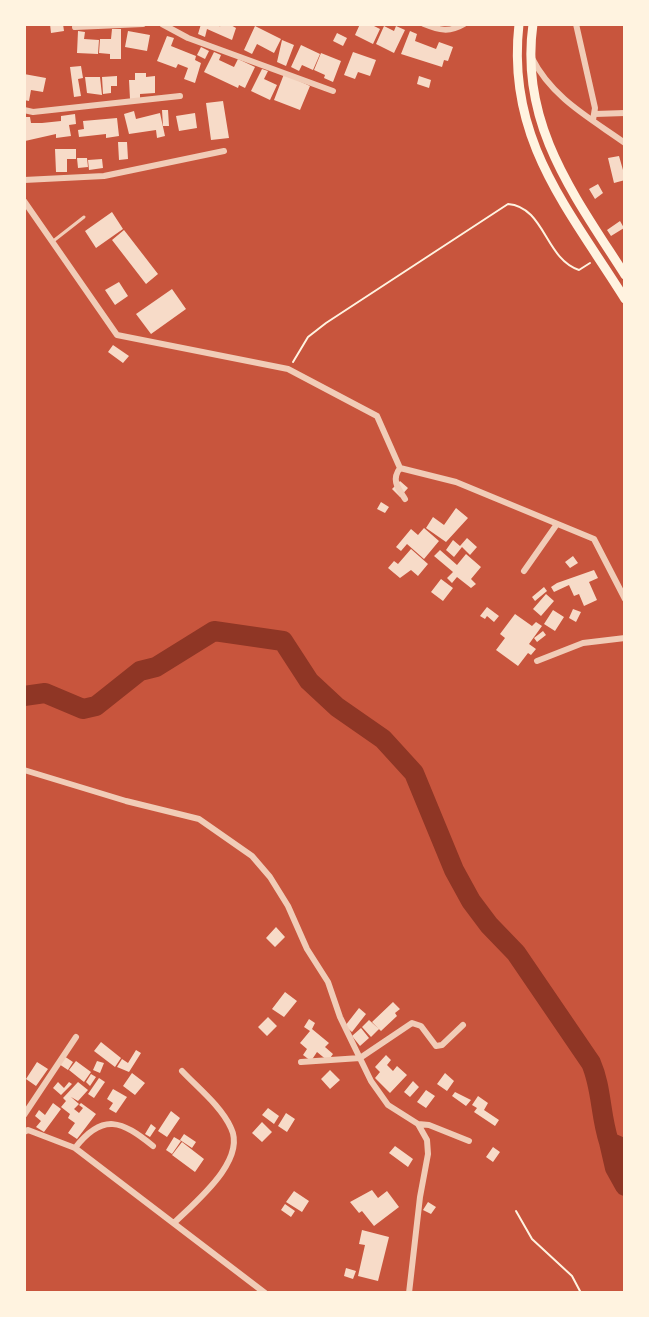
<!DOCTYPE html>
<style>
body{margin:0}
#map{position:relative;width:649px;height:1317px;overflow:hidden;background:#c8553d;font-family:Merriweather,serif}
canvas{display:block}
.frame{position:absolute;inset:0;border:26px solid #fff3e0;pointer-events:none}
</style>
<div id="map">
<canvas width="649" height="1317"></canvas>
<div class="frame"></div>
</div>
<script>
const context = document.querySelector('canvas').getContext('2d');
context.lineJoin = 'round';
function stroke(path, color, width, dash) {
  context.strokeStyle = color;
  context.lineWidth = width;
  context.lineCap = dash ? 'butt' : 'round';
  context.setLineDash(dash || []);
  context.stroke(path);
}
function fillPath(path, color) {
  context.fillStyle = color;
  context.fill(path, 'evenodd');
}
stroke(new Path2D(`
 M24 696 45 693 83 709 96 706 140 671 156 667 214 631 283 641 309 681 337 707 383 739 414 773 454 870 471 901 489 925 516 953 591 1063C602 1088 600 1115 609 1142L625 1149
 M609 1142 615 1168 625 1186`), '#8f3625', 20);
fillPath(new Path2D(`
 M50 24H63L64 31 51 33Z
 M201 24H215L221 27 216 24H229L236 28 232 40 207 29 205 37 198 34Z
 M360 24H370L380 29 373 44 355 35Z
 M255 26 281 39 274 53 257 44 252 54 244 50Z
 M384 26 394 31 396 26 405 30 394 53 376 44Z
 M112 29H121V59H110V54L99 53 100 39H111Z
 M78 31 85 32 84 39 99 40 98 54 77 53Z
 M128 31 150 35 147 51 125 47Z
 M410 31 417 34 415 41 436 49 439 42 453 47 448 61 444 60 442 67 401 54Z
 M337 33 347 38 343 46 333 41Z
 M167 36 174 38 171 46 196 56 195 60 201 63 195 83 184 79 188 68 178 64 176 68 157 61Z
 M282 40 294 45 286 66 277 62Z
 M301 45 320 54 313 70 302 65 299 71 291 67Z
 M201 47 209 51 205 59 197 55Z
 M214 52 221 55 219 60 234 67 238 59 255 67 245 88 239 85 238 88 204 72Z
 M353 52 376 60 370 76 358 72 355 79 344 75Z
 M321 53 341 61 333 82 324 78 325 75 314 70Z
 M81 66 83 78 78 79 81 96 74 97 70 67Z
 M262 69 268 71 264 79 277 85 270 100 251 91Z
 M135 73H146V77L155 76V93L140 94V99H130L129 80H135Z
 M24 74 46 78 43 92 31 90 29 101 24 100Z
 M284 74 310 86 300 110 274 100Z
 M117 76V86H111V93L103 94 102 77Z
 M419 76 431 80 429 88 417 84Z
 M85 77H100L102 95 87 93Z
 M223 101 229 138 211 140 206 103Z
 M162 110H168L169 126H163Z
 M134 111 136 119 160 113 165 136 157 138 156 130 129 134 124 114Z
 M195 113 197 128 179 131 176 116Z
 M75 114 76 124 69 125 71 136 56 138V134L25 141 24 117H30L31 123H42L61 121V116Z
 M117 118 119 136 106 138V134L79 137 78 130 84 129 83 121Z
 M118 142H127L128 159 119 160Z
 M55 149H76V159H67V172H56Z
 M619 156 623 170 625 169V180L614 183 608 158Z
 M77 158H87L88 167 78 168Z
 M102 159 103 168 89 170 88 160Z
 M598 184 603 193 595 199 589 189Z
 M112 212 123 229 96 248 85 231Z
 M620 221 624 228 611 236 607 230Z
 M124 230 158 274 146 284 112 240Z
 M119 282 128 296 115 305 105 290Z
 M172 289 186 309 151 334 136 314Z
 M113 345 129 356 123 363 108 352Z
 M400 481 408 488 400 497 392 489Z
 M381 502 389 507 385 513 377 509Z
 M456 508 468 518 446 542 426 528 433 517 444 525Z
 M424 528 439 541 424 559 407 544 401 551 396 547 411 529 418 535Z
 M467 538 477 547 470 555 462 547 454 557 446 550 453 540 460 546Z
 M411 549 428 564 418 576 411 570 400 578 388 568 394 561 398 564Z
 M440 550 457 565 466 554 481 567 471 579 476 584 471 588 457 577 452 583 447 578 453 572 434 556Z
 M573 556 578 563 570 568 565 562Z
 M594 570 598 578 589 582 597 600 584 606 579 594 574 596 569 585 554 592 551 587 557 583Z
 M441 579 453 588 443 601 431 592Z
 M544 587 547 591 535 601 532 597Z
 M546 594 554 601 541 616 533 609Z
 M487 607 499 616 494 622 487 616 485 619 480 616Z
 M573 609 581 612 576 622 569 618Z
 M553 610 564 617 555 631 544 624Z
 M515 614 532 626 536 622 542 626 529 644 536 649 531 655 528 653 518 666 496 650 505 638 500 634Z
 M543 631 546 635 537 642 534 638Z
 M276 927 285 937 275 947 266 938Z
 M285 992 297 1001 284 1017 272 1009Z
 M393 1002 400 1009 395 1013 397 1016 381 1031 372 1022Z
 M359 1008 366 1014 352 1032 345 1026Z
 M268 1017 277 1026 267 1036 258 1027Z
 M309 1019 315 1023 312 1029 329 1043 325 1047 333 1054 328 1061 317 1052 311 1061 303 1055 307 1049 300 1043 310 1031 304 1027Z
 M369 1020 379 1029 371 1037 362 1027Z
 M361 1028 369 1038 360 1046 352 1036Z
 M101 1042 121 1058 115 1067 94 1051Z
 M136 1050 141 1053 129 1072 117 1067 122 1059 128 1063Z
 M386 1055 391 1060 387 1065 393 1071 397 1066 407 1075 390 1093 375 1078 380 1072 375 1067Z
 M64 1056 73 1062 68 1070 59 1064Z
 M76 1061 91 1072 84 1082 69 1070Z
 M97 1061 104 1063 100 1073 93 1070Z
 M37 1062 48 1069 36 1086 26 1079Z
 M330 1070 340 1080 330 1089 321 1079Z
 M132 1073 145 1083 135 1095 123 1086Z
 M445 1073 454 1081 447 1091 437 1084Z
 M91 1074 96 1077 90 1086 86 1082Z
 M99 1078 105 1082 94 1098 88 1094Z
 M413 1081 419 1087 410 1097 404 1092Z
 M58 1082 64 1088 69 1082 72 1084 61 1095 53 1088Z
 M78 1082 88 1090 78 1101 71 1097 79 1104 74 1109 79 1113 83 1108 79 1105 81 1103 96 1114 77 1139 68 1133 75 1123 68 1118 70 1114 61 1107 66 1101 63 1098Z
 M113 1089 127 1097 116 1113 109 1109 113 1103 107 1099Z
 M426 1090 435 1096 426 1108 417 1102Z
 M455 1092 471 1100 466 1106 452 1096Z
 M478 1096 488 1103 484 1110 499 1120 495 1126 474 1112 477 1108 472 1105Z
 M53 1103 61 1109 44 1132 36 1127 41 1121 35 1116 39 1110 45 1115Z
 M268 1108 279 1116 274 1124 262 1115Z
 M171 1111 180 1118 167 1137 158 1131Z
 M286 1113 295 1119 287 1132 278 1126Z
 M262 1122 272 1132 262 1142 252 1133Z
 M151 1124 156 1128 150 1137 145 1134Z
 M184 1134 196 1142 192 1148 180 1140Z
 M174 1137 181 1141 172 1154 166 1150Z
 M182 1142 204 1159 195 1172 172 1155Z
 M395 1146 413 1159 408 1167 389 1153Z
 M493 1147 500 1152 493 1162 486 1157Z
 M372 1190 378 1198 387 1191 399 1207 374 1226 362 1211 359 1213 350 1202Z
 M294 1191 309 1201 302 1212 286 1202Z
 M428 1202 436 1207 431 1214 423 1210Z
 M285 1204 295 1211 291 1217 281 1210Z
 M362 1230 389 1237 378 1281 358 1276 365 1245 359 1244Z
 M346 1268 356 1271 353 1279 344 1276Z`), '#f7dbc8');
stroke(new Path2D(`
 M293 362 308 337 326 323 508 204C545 207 545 259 579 270L590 263
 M516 1211 532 1239 572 1276 581 1293`), '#fff3e0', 2);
stroke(new Path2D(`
 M52 242 84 217`), '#f1ccb7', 3);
stroke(new Path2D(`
 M162 24 188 38 333 91
 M424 24C439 30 449 33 464 24
 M576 24 595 108 593 120
 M75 27 143 24
 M532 58C552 98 590 118 625 143
 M24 110 33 112 180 96
 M595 114 625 113
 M24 180 104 176 224 151
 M24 201 117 335 288 369 377 416 400 468C391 480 398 488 405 499
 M400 468 456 482 594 539 625 599
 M524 571 557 524
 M537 661 583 643 625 638
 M24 770 126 801 199 819 252 856 270 877 288 906 307 949 328 982 340 1017 371 1081 388 1105 418 1124 427 1140 428 1154 420 1197 409 1293
 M301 1062 360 1058 412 1023 421 1026 436 1046 442 1045 463 1025
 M24 1115 76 1037
 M418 1124 429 1125 469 1141
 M24 1132 28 1130 75 1148 265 1293
 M75 1148C103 1112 122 1121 153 1146
 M174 1223C194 1203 247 1161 231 1128 221 1106 198 1088 182 1071`), '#f1ccb7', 6);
stroke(new Path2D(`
 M519 24C506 139 568 208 625 299
 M533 24C519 124 574 195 625 275`), '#fff3e0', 9);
</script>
